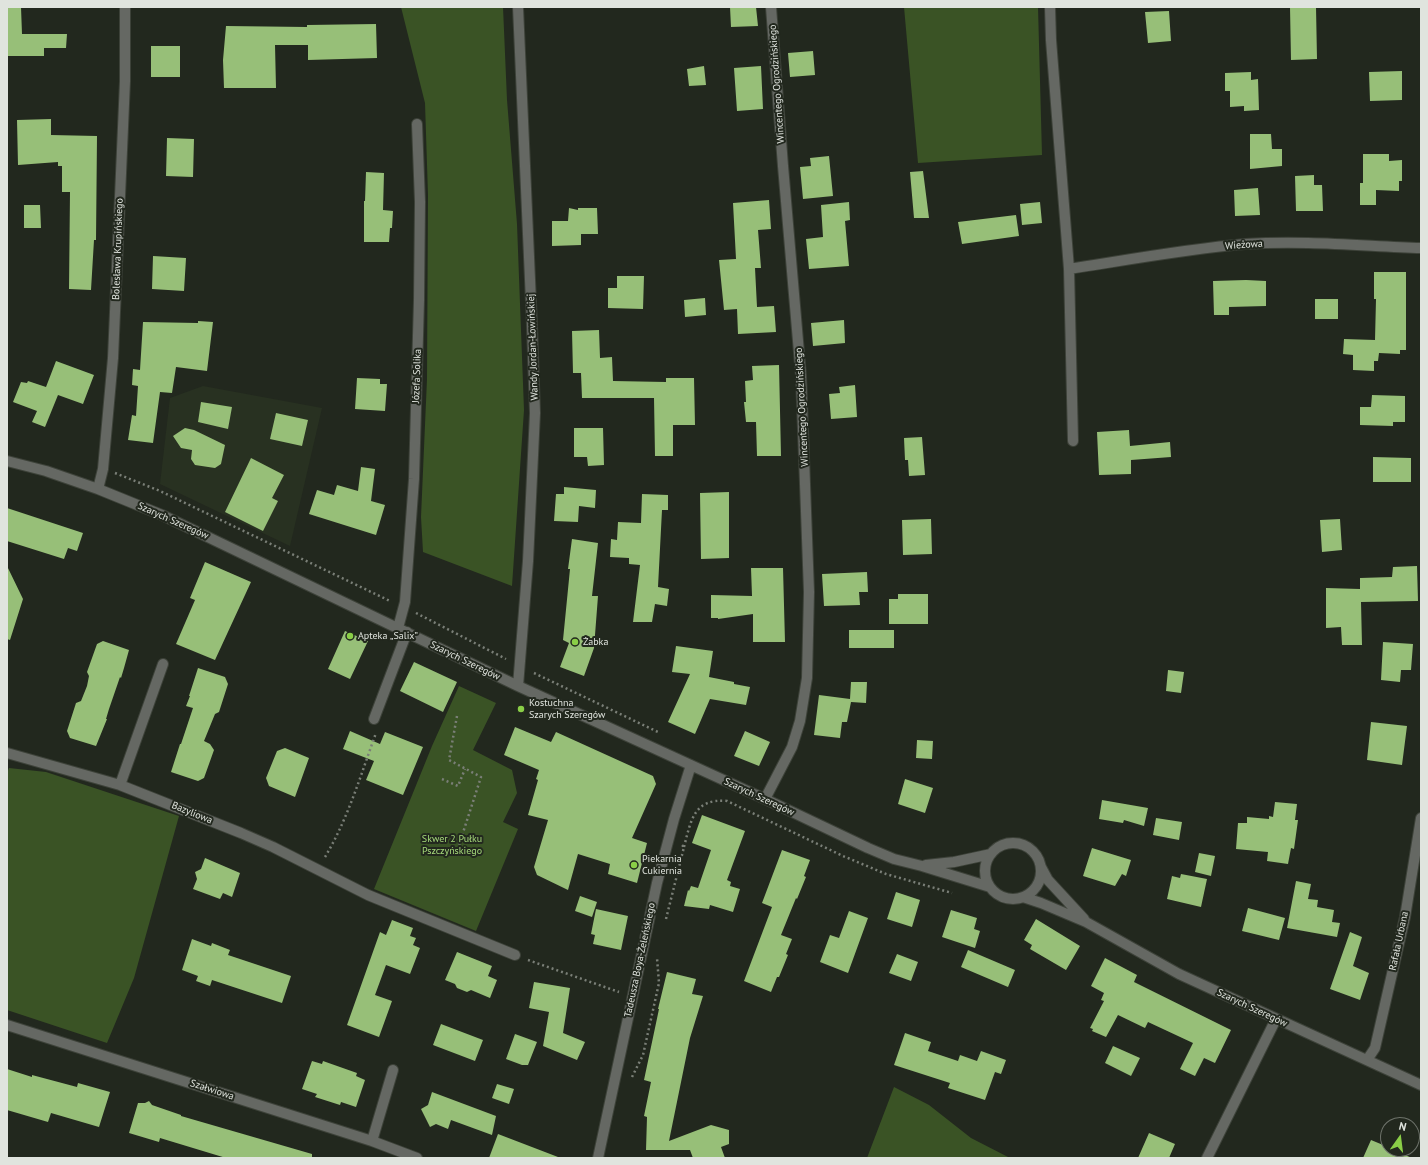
<!DOCTYPE html>
<meta charset="utf-8">
<style>
body{margin:0}
#map{position:relative;width:1428px;height:1165px;overflow:hidden;background:#22281e;font-family:"PT Sans",sans-serif}
canvas{display:block}
.frame{position:absolute;inset:0;border:8px solid #e0e4de;pointer-events:none}
.north{position:absolute;left:1380px;top:1117px;width:40px;height:40px;box-sizing:border-box;background:#22281e;border:1px solid #6e736b;border-radius:50%;rotate:14deg;font-size:11px;font-weight:700;line-height:16px;text-align:center;color:#e0e4de}
.north::after{content:'';display:block;margin:auto;width:14px;height:18px;background:#8ace47;clip-path:polygon(50% 0,100% 100%,50% 72%,0 100%)}
</style>
<div id="map">
<canvas width="1428" height="1165"></canvas>
<div class="frame"></div>
<div class="north">N</div>
</div>
<script>
const context = document.querySelector('canvas').getContext('2d');
context.lineJoin = 'round';
function fillPath(path, color) {
  context.fillStyle = color;
  context.fill(path, 'evenodd');
}
function stroke(path, color, width, dash) {
  context.strokeStyle = color;
  context.lineWidth = width;
  context.lineCap = dash ? 'butt' : 'round';
  context.setLineDash(dash || []);
  context.stroke(path);
}
function write(font, color, halo, rows, align = 'center') {
  context.font = font + ' "PT Sans",sans-serif';
  context.lineWidth = 4;
  context.setLineDash([]);
  context.textBaseline = 'middle';
  context.strokeStyle = halo;
  context.fillStyle = color;
  for (const [text, x, y, turn = 0] of rows) {
    context.save();
    context.translate(x, y);
    context.rotate((+turn || 0) * Math.PI / 180);
    context.textAlign = isNaN(turn) ? turn : align;
    if (halo) context.strokeText(text, 0, 0);
    context.fillText(text, 0, 0);
    context.restore();
  }
}
fillPath(new Path2D(`
 M203 386 322 408 290 546 160 484 170 398Z`), '#283121');
fillPath(new Path2D(`
 M401 7H503L507 100 517 224 524 410 512 586 423 552 421 517 427 379 428 195 425 103Z
 M904 7H1038L1042 155 918 163Z
 M459 686 496 703 473 750 512 770 517 793 503 822 518 829 476 931 374 889 432 746Z
 M9 768 46 772 179 816 134 978 107 1043 7 1010V773Z
 M894 1087 929 1105 971 1138 1010 1158H867Z`), '#3a5325');
fillPath(new Path2D(`
 M7 7H21L22 34H67L66 48H44V56H7Z
 M730 7H756L758 26 731 27Z
 M1290 7H1316L1317 59 1291 60Z
 M1169 11 1171 41 1148 43 1145 12Z
 M376 24 377 58 308 60V45H275L276 88H224L223 60 226 26 307 27V25Z
 M151 46H180V77H151Z
 M813 51 815 75 790 77 788 53Z
 M704 66 706 85 689 86 687 69Z
 M761 66 763 109 737 111 734 68Z
 M1402 71V100L1370 101 1369 72Z
 M1251 72V80L1258 79 1259 110 1244 111V106L1230 107V91H1225V73Z
 M51 119V135L97 136 96 240H94L91 290 69 289 70 192H62V166H58V162L18 165 17 120Z
 M1250 134H1271L1272 149H1282V166L1250 169Z
 M167 138 194 139 193 177 166 176Z
 M1363 154H1389V161L1402 160V181H1399V191L1376 190V205H1360V183H1363Z
 M829 156 833 196 803 199 800 167 811 166 810 158Z
 M923 171 929 218H914L910 172Z
 M366 172 384 173 383 210 393 211 392 228H390L389 242H364V201H365Z
 M1314 175V185H1322L1323 211H1296L1295 176Z
 M1258 188 1260 215 1235 216 1234 190Z
 M769 200 771 229 758 230 761 268H755L757 307 774 306 776 332 738 334 737 309 724 310 719 260 736 259 733 203Z
 M849 202 850 220 845 221 849 266 809 269 806 239 823 237 821 205Z
 M1040 202 1042 223 1022 225 1020 204Z
 M24 205H40L41 228H24Z
 M569 208 578 210V208H597L598 234H581V245L552 246V221H568Z
 M1016 215 1019 236 962 244 958 222Z
 M153 256 186 258 184 291 152 289Z
 M1374 272H1406V350H1400V354L1379 353 1378 361H1374V371L1353 370V355L1343 354 1344 339 1375 340 1376 299H1374Z
 M617 276H644L643 309 608 308V288H617Z
 M1246 280 1266 281V306L1229 307V315H1214L1213 281Z
 M705 298 706 315 685 317 684 300Z
 M1315 299H1338V319H1315Z
 M844 320 845 343 813 346 811 323Z
 M198 321 213 322 207 371 176 367 172 393 160 392 153 443 128 440 132 415 136 416 138 386 132 385 133 369 140 370 143 322 198 323Z
 M599 330 600 358 612 357 613 381 666 382V378H694L695 425H673V456H655L654 398H582L581 373H573L572 331Z
 M56 361 94 375 83 404 58 395 45 427 32 422 37 411 13 402 21 382 27 383 28 381 46 387Z
 M779 365 781 456H757L756 422H746L744 402H746L745 381 753 380 752 366Z
 M357 378 380 379V384H387L385 411 355 409Z
 M855 385 857 417 831 419 829 394 840 393 839 387Z
 M1372 395 1405 396V422H1393V426L1360 425V407H1371Z
 M201 402 232 407 228 429 198 422Z
 M276 413 308 420 302 446 270 439Z
 M185 428 194 430 225 445 221 464 215 468 195 465 191 459 192 450 181 448 173 436Z
 M574 428H603L604 465 588 466 587 457H574Z
 M1129 430 1130 446 1170 442 1171 457 1131 460V474L1099 475 1097 432Z
 M922 437 925 475 909 476 908 460H905L904 438Z
 M1373 457 1411 458V482H1373Z
 M251 458 284 475 272 498 278 501 263 531 225 512Z
 M361 467 375 469 371 501 385 505 376 535 309 514 317 490 334 495 337 485 358 491Z
 M564 487 596 490 595 508 579 506 578 522 554 521 556 494H564Z
 M729 492V558L701 559 700 493Z
 M642 494 668 495V510H662L658 587 669 589 667 606 655 604 652 622H633L640 565 629 564V558L610 557 611 539 617 540 618 522 641 523Z
 M7 508 83 533 77 551 68 548 64 559 7 541Z
 M931 519 932 554 903 555 902 520Z
 M1340 519 1342 550 1322 552 1320 520Z
 M572 539 598 543 592 596H598L594 648 584 676 560 667 569 643 563 640 570 569H568Z
 M205 562 251 582 215 660 176 644 195 600 190 598Z
 M7 566 23 599 10 640 7 639Z
 M1417 566 1418 601 1361 602 1362 645H1342L1341 627 1326 628V588L1360 589V578L1392 577 1393 567Z
 M751 568H783L785 642H753V614L718 619V618H711V595L752 596Z
 M867 572 868 592H859L860 605 824 606 822 574Z
 M898 594H928V624H889V599H898Z
 M849 630H894V648H849Z
 M345 631 368 641 350 679 328 669Z
 M103 641 129 650 124 668 121 678 120 677 109 709 106 719H107L96 746 70 738 67 731 76 703 81 701 87 686 89 676 87 672 97 644Z
 M1383 642 1413 644 1411 670H1401L1400 682 1381 680Z
 M676 646 713 651 709 677 734 682V684L750 687 746 705 710 699 695 734 668 722 690 674 672 672Z
 M414 662 457 682 443 712 400 691Z
 M198 668 225 677 228 684 219 712 215 714 204 741 210 744 214 750 204 778 198 781 171 772 180 744H181L193 708 186 706 190 696H189Z
 M1168 670 1184 672 1181 693 1166 691Z
 M851 682H867L866 703 851 702 847 722H842L840 738 814 735 819 695 850 699Z
 M1371 722 1407 726 1402 765 1367 760Z
 M515 727 551 742 556 732 653 776 656 784 632 838 647 843 637 883 608 874 610 864 578 854 568 890 537 875 534 867 548 820 528 815 538 780 536 779 539 770 504 755Z
 M350 731 380 744 385 732 423 747 403 795 366 780 374 761 343 749Z
 M745 731 770 742 759 766 734 756Z
 M917 740 933 741 932 759 916 758Z
 M285 748 309 758 295 797 269 786 266 778 277 751Z
 M905 779 933 788 925 813 898 804Z
 M1102 800 1148 808 1144 826 1124 820 1123 823 1099 819Z
 M1275 802 1297 804 1295 820H1298L1294 849 1291 848 1288 864 1267 861 1268 852 1236 849 1238 823H1247V817L1269 819V816L1273 817Z
 M702 815 745 831 727 880 731 882 730 886 740 889 733 912 710 905 709 909 684 906 688 890 689 891 691 886 698 888 711 850 692 843Z
 M1156 818 1182 822 1179 840 1153 835Z
 M1092 848 1131 860 1126 876 1122 874 1115 886 1083 876Z
 M782 850 810 860 804 876 806 877 797 899 796 898 781 935 792 939 786 954 788 955 779 977H777L771 992 744 981 772 907 762 903Z
 M1199 853 1215 856 1211 876 1195 872Z
 M205 858 240 873 232 897 223 893 220 899 193 889 197 879 195 872 201 869Z
 M1181 874 1207 879 1201 907 1167 899 1172 876 1180 878Z
 M1296 881 1311 884 1308 899 1318 900 1317 907 1334 910 1332 922 1340 923 1337 937 1287 928Z
 M896 892 920 900 912 927 887 919Z
 M580 896 597 902 592 917 575 911Z
 M1248 908 1285 918 1279 940 1242 931Z
 M596 909 628 916 621 950 593 944 595 935 591 934Z
 M951 910 977 918 974 929 980 931 975 948 942 937Z
 M849 911 868 918 848 973 820 962 830 935 839 938Z
 M1036 919 1080 946 1066 970 1030 949 1032 945 1024 940Z
 M392 920 413 928 410 936 416 938 413 945 420 948 410 974 386 965 375 995 392 1001 379 1037 347 1025 380 932 386 935Z
 M1350 932 1362 937 1353 966 1369 973 1360 1000 1330 989Z
 M192 939 211 946 212 943 230 950 228 955 291 976 282 1003 212 980 210 986 196 981 198 976 182 970Z
 M968 950 1015 970 1008 987 961 967Z
 M457 952 492 966 488 976 497 980 490 998 471 990 467 992 457 988 455 984 445 980Z
 M897 954 918 962 911 981 889 973Z
 M1105 958 1137 975 1134 982 1231 1030 1215 1063 1204 1058 1195 1076 1180 1069 1193 1043 1148 1022 1145 1028 1118 1015 1106 1037 1092 1031 1093 1029 1090 1028 1104 1001 1101 1000 1104 993 1091 986Z
 M667 972 696 979 692 994 703 996 690 1038 669 1141 711 1125 729 1130V1144L721 1147 725 1158H693L690 1150H646L647 1117 644 1116 651 1082 644 1080 659 1009H658Z
 M534 982 570 988 563 1033 585 1042 577 1060 543 1046 549 1012 529 1008Z
 M441 1024 483 1040 475 1061 433 1045Z
 M905 1033 931 1042 928 1051 958 1061 960 1055 977 1061 981 1051 1006 1060 1001 1074 995 1072 985 1100 948 1088 950 1083 894 1065Z
 M515 1034 537 1042 528 1065H522L506 1059Z
 M1113 1046 1140 1058 1131 1076 1105 1063Z
 M312 1061 322 1064 323 1061 357 1073 356 1076 365 1080 356 1107 341 1102 340 1105 315 1097 317 1094 302 1089Z
 M7 1069 32 1077V1075L77 1087 78 1083 110 1092 99 1127 51 1113 48 1122 7 1110Z
 M497 1084 514 1089 509 1104 492 1098Z
 M432 1092 496 1116 492 1135 451 1120 448 1129 436 1124 430 1127 421 1109 428 1105Z
 M149 1101 152 1105 181 1115V1116L312 1154V1158H226L160 1138 159 1142 129 1133 138 1103H145Z
 M1149 1133 1175 1144 1169 1158H1138Z
 M498 1134 558 1157V1158H489Z
 M1371 1140 1388 1147V1149H1391L1412 1158H1363Z`), '#97bf78');
const minor = new Path2D(`
 M518 7 532 325 535 413 528 561 518 686
 M1050 7 1051 40 1069 269 1073 441
 M1069 269C1127 260 1186 249 1245 244 1304 240 1363 246 1421 248
 M7 461 46 471 98 489 162 515 518 686 765 799 868 848 894 859 922 866 990 887
 M98 489 103 469 113 358 125 81V7
 M398 628 405 602 414 479 419 300 420 202 417 124
 M374 719 407 632
 M7 753 120 785 241 833 273 847 368 895 515 955
 M120 785 163 664
 M765 799 792 747 800 721 807 678 809 592 801 376 783 166 771 7
 M985 871a28 28 0 1 1 56 0a28 28 0 1 1-56 0Z
 M926 865 954 862 991 854
 M1041 867 1048 880 1084 919
 M1023 897 1041 903 1086 922 1179 974 1421 1085
 M7 1025 372 1141 417 1158
 M1367 1060 1375 1048 1405 917 1421 818
 M372 1141 393 1070
 M598 1158 657 883 674 819 691 765
 M1207 1158 1276 1019`);
stroke(minor, '#3d4239', 12);
stroke(new Path2D(`
 M115 473 160 491 390 601
 M416 613 506 659
 M534 673 658 732
 M457 716 449 760 481 777 459 845
 M442 779 458 786 465 769
 M684 847C691 820 694 798 727 801L843 856 886 874 952 893
 M325 857C348 819 361 774 376 733
 M666 919 684 847 682 845
 M528 960 619 992
 M632 1077 643 1055 659 983 657 958`), '#7a7f77', 2.5, [2, 3]);
stroke(minor, '#656863', 10);
for (const [x, y, r, color] of [
 [350,636,4,"#8ace47"],
 [575,642,4,"#8ace47"],
 [521,709,4,"#8ace47"],
 [634,865,4,"#8ace47"]
]) {
  const dot = new Path2D();
  dot.arc(x, y, r, 0, 2 * Math.PI);
  context.fillStyle = color;
  context.fill(dot);
  stroke(dot, '#22281e', 1.5);
}
write('10px', '#e0e4de', '#22281e', [
 ["Wincentego Ogrodzińskiego",777,84,-94],
 ["Wieżowa",1244,245,-4],
 ["Bolesława Krupińskiego",118,249,-88],
 ["Wandy Jordan-Łowińskiej",533,347,-92],
 ["Józefa Solika",417,376,-88],
 ["Wincentego Ogrodzińskiego",802,407,-93],
 ["Szarych Szeregów",173,521,24],
 ["Szarych Szeregów",465,661,26],
 ["Szarych Szeregów",759,797,25],
 ["Bazyliowa",192,813,22],
 ["Rafała Urbana",1399,941,-78],
 ["Tadeusza Boya-Żeleńskiego",640,960,-78],
 ["Szarych Szeregów",1252,1008,25],
 ["Szałwiowa",212,1090,18]
]);
write('10px', '#e0e4de', '#22281e', [
 ["Apteka „Salix”",358,636],
 ["Żabka",583,642],
 ["Kostuchna",529,703],
 ["Szarych Szeregów",529,715],
 ["Piekarnia",642,859],
 ["Cukiernia",642,871]
], 'left');
write('10px', '#a6da7b', '#22281e', [
 ["Skwer 2 Pułku",452,839],
 ["Pszczyńskiego",452,851]
]);
</script>
